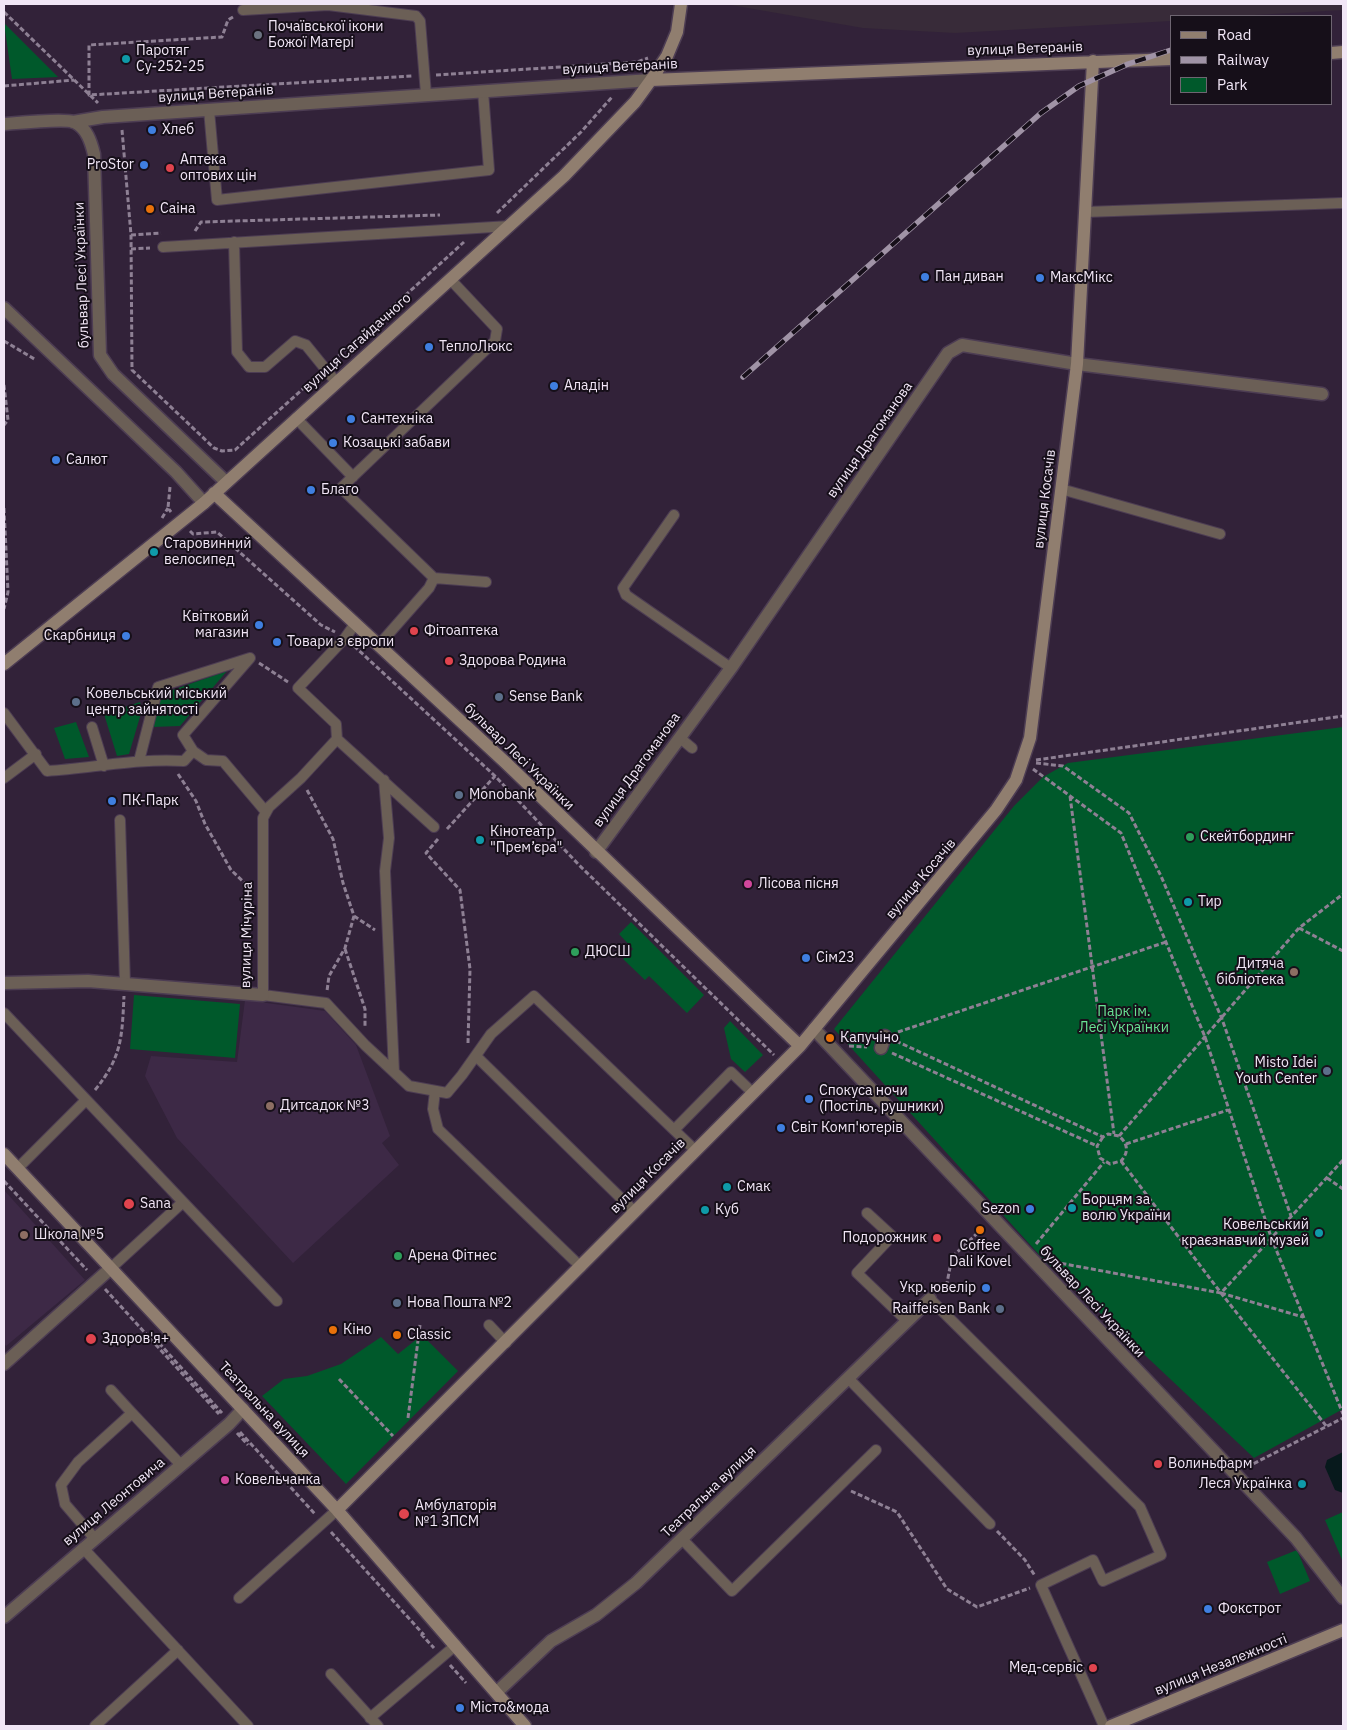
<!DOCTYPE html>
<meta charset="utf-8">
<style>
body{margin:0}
#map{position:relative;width:1347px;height:1730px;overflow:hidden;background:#322239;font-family:"IBM Plex Sans",sans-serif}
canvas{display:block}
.frame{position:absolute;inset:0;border:5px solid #f1e6f6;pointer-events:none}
.legend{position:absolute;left:1170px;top:15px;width:162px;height:90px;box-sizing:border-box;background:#160f19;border:1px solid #6e6571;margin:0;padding:6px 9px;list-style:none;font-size:15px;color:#f1e6f6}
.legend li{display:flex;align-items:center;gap:10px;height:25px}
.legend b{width:25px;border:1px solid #6e6571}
</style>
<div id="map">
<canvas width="1347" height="1730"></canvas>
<div class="frame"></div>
<ul class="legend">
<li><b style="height:6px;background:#907e6f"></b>Road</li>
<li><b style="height:6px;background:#a093a6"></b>Railway</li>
<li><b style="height:14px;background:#00592b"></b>Park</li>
</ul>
</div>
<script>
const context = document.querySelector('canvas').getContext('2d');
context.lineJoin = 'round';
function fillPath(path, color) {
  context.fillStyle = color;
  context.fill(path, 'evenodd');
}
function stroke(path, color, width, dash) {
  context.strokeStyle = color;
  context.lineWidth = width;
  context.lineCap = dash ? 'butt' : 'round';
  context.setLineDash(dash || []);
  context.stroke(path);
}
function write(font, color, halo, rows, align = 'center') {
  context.font = font + ' "IBM Plex Sans",sans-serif';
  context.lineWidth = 4;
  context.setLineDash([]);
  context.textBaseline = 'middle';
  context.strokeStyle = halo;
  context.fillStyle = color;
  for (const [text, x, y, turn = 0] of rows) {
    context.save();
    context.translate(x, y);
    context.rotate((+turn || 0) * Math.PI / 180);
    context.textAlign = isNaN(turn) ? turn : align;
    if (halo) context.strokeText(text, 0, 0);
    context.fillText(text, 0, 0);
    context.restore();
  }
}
fillPath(new Path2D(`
 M245 1000 325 1011 356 1045 390 1136 382 1143 399 1165 293 1263 177 1138 145 1076 151 1056 237 1062Z
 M4 1190 85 1280 6 1346 4 1343Z`), '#3d2946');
fillPath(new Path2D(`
 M725 4H1343V10L1238 16H1171V21L955 33 863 28Z`), '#382b39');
fillPath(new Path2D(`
 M4 23 58 77 12 79Z
 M227 671 180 726 152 727 161 694Z
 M140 702 142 710 129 754 117 756 104 714Z
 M76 722 89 757 65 759 54 728Z
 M1343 727V1409L1254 1458 1044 1260 834 1029 1014 806 1043 777 1068 763Z
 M631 922 704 995 687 1013 649 976 645 980 623 959 633 949 619 934Z
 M134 995 240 1004 235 1058 130 1049Z
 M730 1021 763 1055 745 1072 731 1059 724 1028Z
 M422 1335 458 1371 346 1484 262 1396 284 1379 307 1376 341 1364 381 1337 398 1354Z
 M1343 1512V1562L1325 1520Z
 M1297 1550 1310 1581 1280 1594 1267 1562Z`), '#00592b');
fillPath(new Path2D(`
 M1343 1452V1493L1335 1490 1325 1467 1327 1460Z`), '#07191c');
const lane = new Path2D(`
 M243 10 328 5 416 16 420 21 426 94
 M209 110 217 200 489 170 483 91
 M1085 212 1343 203
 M234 242 237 352 249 367H265L295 341 306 345 336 382
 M163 247 510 226
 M296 418 353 477
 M1061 489 1220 534
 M674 515 623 588 626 595 731 668
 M434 578 486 582
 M355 624 345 638 298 688 336 724 337 739 434 827
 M378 646 429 588 434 578 341 488 495 341 497 329 450 279
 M4 713 47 771C93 768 138 758 184 761L193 751 206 760 223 761 266 812
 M92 727 104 766
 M680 738 692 748
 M337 739 301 778 269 807 263 818V995L326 1003 365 1045 409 1086 447 1093 462 1075 491 1034 534 996 695 1150
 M193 751 183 735 250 658
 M139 761 158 687 250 658
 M4 778 36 754
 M384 780 389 838 385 871 394 1072
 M120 820 125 984
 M4 1013 183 1202 111 1268
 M476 1056 634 1211
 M435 1091 433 1109 438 1129 581 1267
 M674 1130 731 1072 753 1093
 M18 1168 86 1100
 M183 1202 277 1301
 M867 1213 892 1236 857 1273 907 1321
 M930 1299 1140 1507 1161 1555 1103 1581 1093 1560 1041 1585 1104 1726
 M489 1325 506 1343
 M848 1378 990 1524
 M132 1413 181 1465
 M95 1539 65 1504 61 1485 78 1462 132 1413 111 1390
 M682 1539 732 1591 876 1450
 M83 1548 248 1726
 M239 1598 337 1510
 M331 1674 378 1726
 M370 1718 456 1645
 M95 1726 178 1650`);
const street = new Path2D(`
 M73 122 103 117 651 80
 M4 124C17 123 65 118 74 122 87 128 91 142 94 154L100 355 113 374 226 482
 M4 308 176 472 204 503
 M596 852 731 668 948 353 962 345 1077 364 1322 394
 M4 983 88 981 263 995
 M814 1029 1296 1538 1343 1598
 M881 1048 885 1036
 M4 1364 111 1268
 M4 1617 229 1424 243 1409
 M497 1692 551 1641 596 1615 636 1583 930 1299`);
const secondary = new Path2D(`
 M1331 53 1343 52
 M651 80 1171 59
 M214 493 506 763 800 1046
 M4 664 204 503 564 176 635 102 651 80 667 56 677 32 681 4
 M4 1154 337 1510 525 1726
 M337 1510 800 1046 996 810 1016 780 1030 738 1077 364 1093 61
 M1111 1726 1343 1630`);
stroke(lane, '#4d3d53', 12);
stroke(street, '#4d3d53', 15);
stroke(secondary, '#4d3d53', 15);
stroke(new Path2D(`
 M4 12 98 103
 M233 17 228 20 222 37 89 45V95L412 76
 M436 75 637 62 648 58
 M4 86 74 80
 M122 130 131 235 132 370 214 448 222 451 235 450 316 377
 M497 213 581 132 612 97
 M195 231 201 222 440 215
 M131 235 161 233
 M131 249 150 248
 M4 341 36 360
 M333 361 464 242
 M4 385 8 420 4 425
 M170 487 168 508 171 512
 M4 508 8 592 4 609
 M162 518 168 508
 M190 531 193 534 217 532 321 625 335 632
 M354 646 495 776 579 865 774 1055
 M259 663 288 682
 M1036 760 1343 716
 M1036 763 1063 766 1129 813 1161 876 1222 1019 1291 1216
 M1033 769 1121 833 1205 1037 1271 1237 1343 1414
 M178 774 196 801 205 824 231 870 250 888
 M307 790 333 839 343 883 354 916 345 948 329 976 327 991
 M1070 796 1114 1134
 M447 829 495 776
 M438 839 426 853 460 890 470 969 468 1043
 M354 916 375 930
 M1299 928 1343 951
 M345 949 365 1009V1027
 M898 1032 1166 942
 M896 1041 1103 1137 1108 1134 1119 1136C1128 1144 1129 1152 1121 1161L1110 1164 1100 1158 1097 1146 1103 1137
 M849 1046 867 1047
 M892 1053 1097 1146
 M95 1090C122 1057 122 1037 124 996
 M1119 1136 1299 928 1343 894
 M1126 1144 1228 1110
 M1121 1161 1221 1293 1327 1427
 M1327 1178 1343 1189
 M4 1181 87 1270
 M1036 1244 1104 1162
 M1054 1262 1221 1293 1343 1160
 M105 1289 219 1414
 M939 1290 947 1283 952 1257 984 1227
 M1221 1293 1303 1317
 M159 1343 222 1413
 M339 1379 393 1436
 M408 1418 420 1325
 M240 1432 315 1514
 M237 1433 248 1445
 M1247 1467 1343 1418
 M851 1491 897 1512 947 1589 977 1607 1030 1588
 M997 1531 1025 1560 1035 1576
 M331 1532 424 1635
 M421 1634 434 1648
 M450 1665 466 1683`), '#8e8094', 3, [5, 2.5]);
stroke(lane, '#6b5f56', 10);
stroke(street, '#6b5f56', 12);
stroke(secondary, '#907e6f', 12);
const rail = new Path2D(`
 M743 377 1041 113 1079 86 1128 64 1171 50`);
stroke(rail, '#a093a6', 5.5);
stroke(rail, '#160f19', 4, [11]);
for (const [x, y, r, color] of [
 [258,35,5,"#6b7280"],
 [126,59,5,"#0f9aa8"],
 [152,130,5,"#3f7fe0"],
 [144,165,5,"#3f7fe0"],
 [170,168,5,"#e0444e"],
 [150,209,5,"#e8710a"],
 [925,277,5,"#3f7fe0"],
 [1040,278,5,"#3f7fe0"],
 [429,347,5,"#3f7fe0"],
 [554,386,5,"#3f7fe0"],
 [351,419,5,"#3f7fe0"],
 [333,443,5,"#3f7fe0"],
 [56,460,5,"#3f7fe0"],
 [311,490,5,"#3f7fe0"],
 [154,552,5,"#0f9aa8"],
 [259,625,5,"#3f7fe0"],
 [414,631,5,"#e0444e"],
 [126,636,5,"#3f7fe0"],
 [277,642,5,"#3f7fe0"],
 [449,661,5,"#e0444e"],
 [499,697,5,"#5c6f8a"],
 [76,702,5,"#5c6f8a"],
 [459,795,5,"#5c6f8a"],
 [112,801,5,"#3f7fe0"],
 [1190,837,5,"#2e9e5b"],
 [480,840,5,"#0f9aa8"],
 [748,884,5,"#d1479c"],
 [1188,902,5,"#0f9aa8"],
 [575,952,5,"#2e9e5b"],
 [806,958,5,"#3f7fe0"],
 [1294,972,5,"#8d6e63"],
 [830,1038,5,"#e8710a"],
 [1327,1071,5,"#5c6f8a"],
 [809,1099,5,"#3f7fe0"],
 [270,1106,5,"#8d6e63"],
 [781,1128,5,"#3f7fe0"],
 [727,1187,5,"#0f9aa8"],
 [129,1204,6,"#e0444e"],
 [1072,1208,5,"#0f9aa8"],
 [1030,1209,5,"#3f7fe0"],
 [705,1210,5,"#0f9aa8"],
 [980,1230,5,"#e8710a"],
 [1319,1233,5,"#0f9aa8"],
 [24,1235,5,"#8d6e63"],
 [937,1238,5,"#e0444e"],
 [398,1256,5,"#2e9e5b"],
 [986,1288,5,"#3f7fe0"],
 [397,1303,5,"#5c6f8a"],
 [1000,1309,5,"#5c6f8a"],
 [333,1330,5,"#e8710a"],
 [397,1335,5,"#e8710a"],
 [91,1339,6,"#e0444e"],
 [1158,1464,5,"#e0444e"],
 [225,1480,5,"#d1479c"],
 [1302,1484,5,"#0f9aa8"],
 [404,1514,6,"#e0444e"],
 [1208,1609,5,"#3f7fe0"],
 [1093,1668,5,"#e0444e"],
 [460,1708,5,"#3f7fe0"]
]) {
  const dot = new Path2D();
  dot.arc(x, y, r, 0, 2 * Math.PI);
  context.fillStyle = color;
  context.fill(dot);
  stroke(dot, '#160f19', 2);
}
write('14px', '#f1e6f6', '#160f19', [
 ["Почаївської ікони",268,27],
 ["Божої Матері",268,43],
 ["Паротяг",136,51],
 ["Су-252-25",136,67],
 ["Хлеб",162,130],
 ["Аптека",180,160],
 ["оптових цін",180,176],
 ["ProStor",134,165,"right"],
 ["Саіна",160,209],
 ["Пан диван",935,277],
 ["МаксМікс",1050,278],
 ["ТеплоЛюкс",439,347],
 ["Аладін",564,386],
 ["Сантехніка",361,419],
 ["Козацькі забави",343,443],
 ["Салют",66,460],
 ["Благо",321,490],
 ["Старовинний",164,544],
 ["велосипед",164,560],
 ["Квітковий",249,617,"right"],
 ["магазин",249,633,"right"],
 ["Фітоаптека",424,631],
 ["Скарбниця",116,636,"right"],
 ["Товари з європи",287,642],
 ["Здорова Родина",459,661],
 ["Ковельський міський",86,694],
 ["центр зайнятості",86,710],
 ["Sense Bank",509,697],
 ["Monobank",469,795],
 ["ПК-Парк",122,801],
 ["Кінотеатр",490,832],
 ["\"Прем’єра\"",490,848],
 ["Скейтбординг",1200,837],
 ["Лісова пісня",758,884],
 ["Тир",1198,902],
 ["ДЮСШ",585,952],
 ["Сім23",816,958],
 ["Дитяча",1284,964,"right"],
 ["бібліотека",1284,980,"right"],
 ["Капучіно",840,1038],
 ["Misto Idei",1317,1063,"right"],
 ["Youth Center",1317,1079,"right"],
 ["Спокуса ночи",819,1091],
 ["(Постіль, рушники)",819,1107],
 ["Дитсадок №3",280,1106],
 ["Світ Комп'ютерів",791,1128],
 ["Смак",737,1187],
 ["Борцям за",1082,1200],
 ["волю України",1082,1216],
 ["Sana",140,1204],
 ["Sezon",1020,1209,"right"],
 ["Куб",715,1210],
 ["Ковельський",1309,1225,"right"],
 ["краєзнавчий музей",1309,1241,"right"],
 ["Школа №5",34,1235],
 ["Подорожник",927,1238,"right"],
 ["Coffee",980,1246,"center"],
 ["Dali Kovel",980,1262,"center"],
 ["Арена Фітнес",408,1256],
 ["Укр. ювелір",976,1288,"right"],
 ["Нова Пошта №2",407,1303],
 ["Raiffeisen Bank",990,1309,"right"],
 ["Кіно",343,1330],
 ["Classic",407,1335],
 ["Здоров'я+",102,1339],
 ["Волиньфарм",1168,1464],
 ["Ковельчанка",235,1480],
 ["Леся Українка",1292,1484,"right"],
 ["Амбулаторія",415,1506],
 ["№1 ЗПСМ",415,1522],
 ["Фокстрот",1218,1609],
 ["Мед-сервіс",1083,1668,"right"],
 ["Місто&мода",470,1708]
], 'left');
write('14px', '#f1e6f6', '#160f19', [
 ["вулиця Ветеранів",1025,49,-2],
 ["вулиця Ветеранів",620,67,-3],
 ["вулиця Ветеранів",216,94,-4],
 ["бульвар Лесі Українки",82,275,-92],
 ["вулиця Сагайдачного",357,343,-42],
 ["вулиця Драгоманова",870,440,-55],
 ["вулиця Косачів",1045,499,-83],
 ["бульвар Лесі Українки",519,757,44],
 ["вулиця Драгоманова",637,770,-54],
 ["вулиця Косачів",921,879,-50],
 ["вулиця Мічуріна",247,935,-89],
 ["вулиця Косачів",648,1176,-45],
 ["бульвар Лесі Українки",1092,1302,47],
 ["Театральна вулиця",264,1410,47],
 ["Театральна вулиця",709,1492,-44],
 ["вулиця Леонтовича",114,1502,-40],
 ["вулиця Незалежності",1221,1665,-22]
]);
write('14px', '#68e193', '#160f19', [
 ["Парк ім.",1124,1012],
 ["Лесі Українки",1124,1028]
]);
</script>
